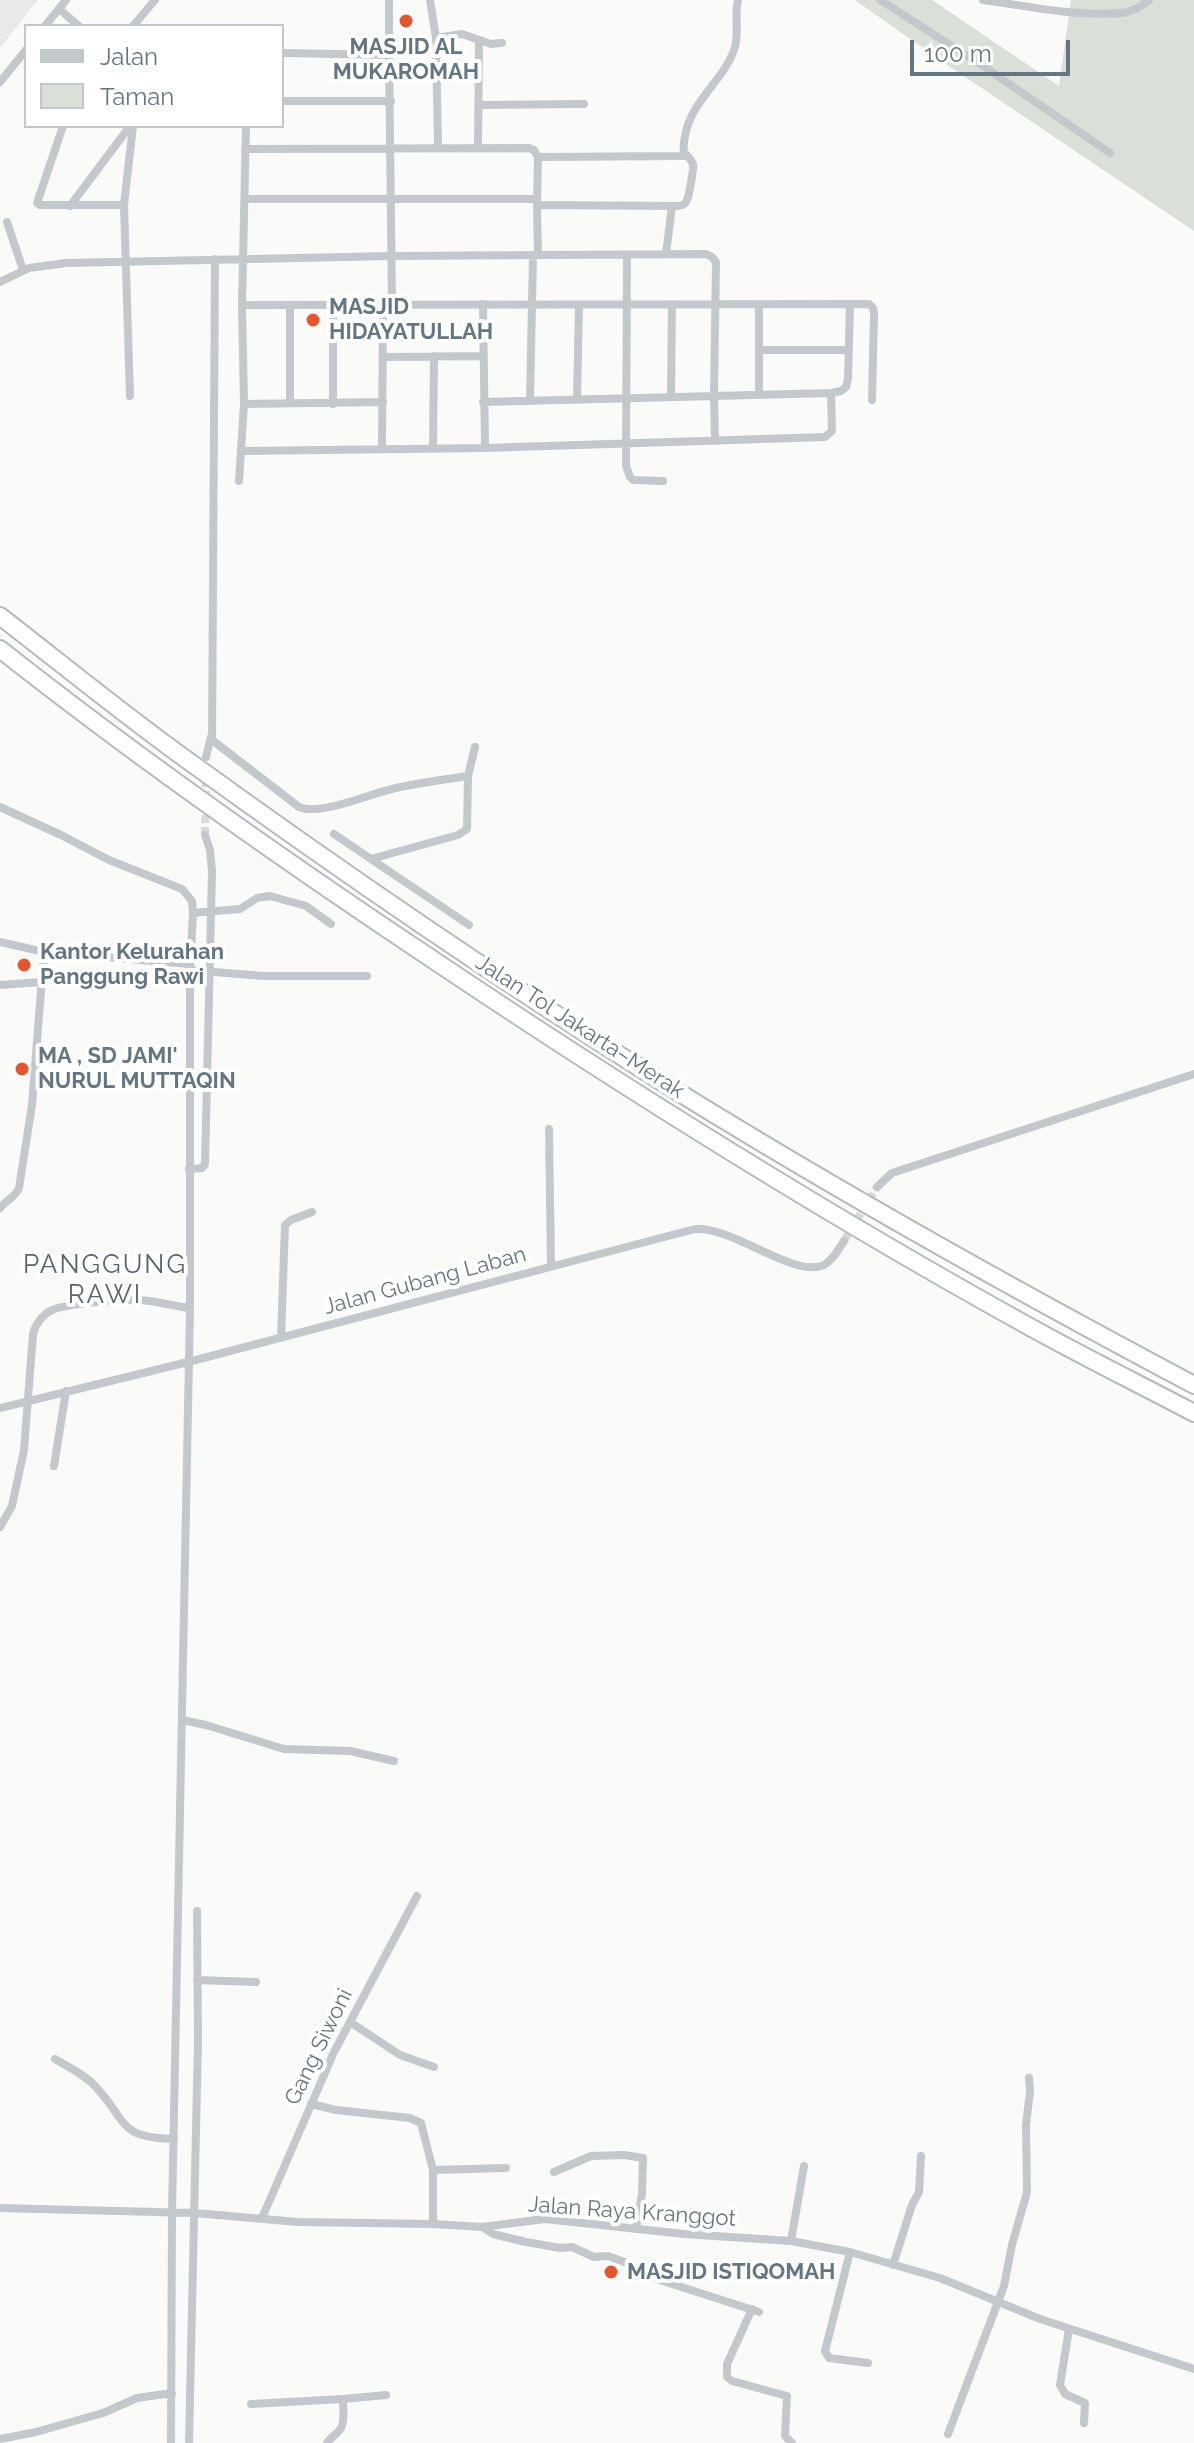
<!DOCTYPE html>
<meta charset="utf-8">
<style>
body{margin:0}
#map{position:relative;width:1194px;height:2443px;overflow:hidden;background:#fafaf8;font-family:Raleway,sans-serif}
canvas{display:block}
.legend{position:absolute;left:24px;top:24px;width:260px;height:104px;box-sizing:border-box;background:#fff;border:2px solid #c1c8cd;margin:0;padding:10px 14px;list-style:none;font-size:24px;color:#657683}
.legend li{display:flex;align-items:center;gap:16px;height:40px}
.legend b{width:40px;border:2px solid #c1c8cd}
.scale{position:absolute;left:910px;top:40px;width:160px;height:36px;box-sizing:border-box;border:4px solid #657683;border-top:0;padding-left:10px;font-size:24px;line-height:28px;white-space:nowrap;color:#657683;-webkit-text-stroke:6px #fff;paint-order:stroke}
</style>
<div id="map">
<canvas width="1194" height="2443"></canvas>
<ul class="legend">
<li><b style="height:10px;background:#c3c8cc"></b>Jalan</li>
<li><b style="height:22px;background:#dadfd7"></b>Taman</li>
</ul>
<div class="scale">100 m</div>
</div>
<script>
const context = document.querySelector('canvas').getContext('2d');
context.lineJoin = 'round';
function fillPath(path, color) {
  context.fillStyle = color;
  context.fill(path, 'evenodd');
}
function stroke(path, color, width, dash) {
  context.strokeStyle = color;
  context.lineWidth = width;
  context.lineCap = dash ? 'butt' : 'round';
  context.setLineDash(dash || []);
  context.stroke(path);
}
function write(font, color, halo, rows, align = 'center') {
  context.font = font + ' Raleway,sans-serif';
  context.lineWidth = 8;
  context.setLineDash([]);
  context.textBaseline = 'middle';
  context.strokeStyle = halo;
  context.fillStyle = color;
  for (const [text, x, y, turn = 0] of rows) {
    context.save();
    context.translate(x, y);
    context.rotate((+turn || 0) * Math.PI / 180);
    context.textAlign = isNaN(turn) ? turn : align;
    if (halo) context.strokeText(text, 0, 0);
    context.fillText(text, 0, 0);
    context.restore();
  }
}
fillPath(new Path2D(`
 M0 0H38L0 48Z`), '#e8e9e9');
fillPath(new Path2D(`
 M855 0H932L1059 86 1071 0H1194V231L940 60Z`), '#dadfd7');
stroke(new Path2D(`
 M205 835 206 773
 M844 1241 877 1187`), '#d5d9db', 8, [8, 4]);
const motorway = new Path2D(`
 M0 616C62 664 123 714 187 760 339 870 495 977 654 1077 830 1187 1011 1288 1194 1385
 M0 649C134 755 275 854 417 949 616 1083 820 1211 1030 1327 1084 1357 1139 1384 1194 1413`);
stroke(motorway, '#b4b9bd', 20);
stroke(new Path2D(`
 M389 0V55
 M430 0 436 38
 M880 0 989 70 1110 153
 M983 0C1027 6 1076 17 1121 13 1133 12 1141 7 1149 0
 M59 9 79 26
 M45 26 66 0
 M133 26 155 0
 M282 53 389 55 392 304
 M0 82 26 50
 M282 101H391
 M479 105 584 104
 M63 126 37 203 40 205H124
 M438 147 436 38 462 34 491 44 502 43
 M478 148 479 41
 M245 149 529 148 534 150 538 157 537 205
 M538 157 684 156
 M245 199H537
 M70 206 130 126
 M7 222 23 270
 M666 254 672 206
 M538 255 537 205 677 206C683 205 684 206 687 200 689 196 694 168 693 164 686 149 681 160 685 136 691 101 723 81 734 50 740 35 734 16 738 0
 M627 255 626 466 630 477 633 480 663 481
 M215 259 212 740 299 807C321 816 369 794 392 789 417 783 443 780 468 776L475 747
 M0 282 29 268 66 263 391 256 706 254 712 257 716 262 714 396 715 441
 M483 304 485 448
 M242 305 869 304 873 308 874 315 872 400
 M290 305V403
 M759 350H849
 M383 357 483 356
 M759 394V305
 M130 396 124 205 133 126
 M671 397 672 304
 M577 400 579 305
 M530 401 533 255
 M483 402 831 393 841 391 846 387 848 379 850 305
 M244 404 383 402
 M333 404V306
 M382 448 383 304
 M433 448 434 356
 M242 451 485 448 825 437 832 431 831 393
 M239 481 244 404 242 305 246 126
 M206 757 211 737
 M0 807 61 835 109 860 182 889 192 901 193 913 190 970V1308L172 2213 171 2443
 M334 834 371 859 458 835 467 829 468 776
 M371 859 469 925
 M193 913 240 909 257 898 270 896 306 906 331 924
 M0 942 44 952
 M190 970 263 976H367
 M0 985 41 982
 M549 1129 551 1266
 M189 1169 202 1168 205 1164 212 871 210 850 205 835
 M877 1187 892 1173 1194 1074
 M0 1208C6 1200 15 1198 19 1188L32 1105 44 952 190 964
 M281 1338 285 1225 291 1220 312 1212
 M0 1408 188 1362 695 1229C733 1226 795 1279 824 1265 833 1260 838 1250 844 1241
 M54 1466 66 1391
 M0 1527 12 1506 24 1450 33 1334C35 1325 43 1314 52 1310 64 1304 125 1299 140 1300 156 1301 173 1306 190 1308
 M182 1720 206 1725 284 1749 350 1751 394 1761
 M197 1980 256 1982
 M350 2022 400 2055 434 2067
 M55 2059C69 2067 85 2075 96 2087 129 2123 117 2137 174 2139
 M311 2104 336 2110 410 2118 421 2123 433 2170V2224
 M433 2170 506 2168
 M554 2172 591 2156 625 2155 643 2158 642 2194 636 2229
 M0 2208 195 2213 298 2222 433 2224 482 2227 545 2219 684 2234 791 2241 850 2252 940 2278 1040 2319 1194 2369
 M262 2218 334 2052 417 1896
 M482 2227 493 2234 526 2242 560 2248 572 2247 594 2257 608 2256 638 2267 660 2280 759 2312
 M791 2241 804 2166
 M850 2252 825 2351 829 2358 868 2363
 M893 2265 912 2205 919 2192 921 2156
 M752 2309 727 2364V2377L732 2381 787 2396 785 2436 792 2443
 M1069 2329 1060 2385 1065 2394 1085 2403 1084 2423
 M343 2399 386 2395
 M251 2404 343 2399C343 2410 346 2426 337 2433 333 2436 330 2439 327 2443
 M948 2434 1004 2286 1012 2245 1027 2192 1026 2125 1030 2091 1029 2078
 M0 2439 36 2432 103 2413 137 2398 172 2393
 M189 2443 198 2041 197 1911`), '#c3c8cc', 8);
stroke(motorway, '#fff', 16);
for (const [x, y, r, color] of [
 [406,21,8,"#e4572e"],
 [313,320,8,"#e4572e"],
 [24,965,8,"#e4572e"],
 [22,1069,8,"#e4572e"],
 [611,2272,8,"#e4572e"]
]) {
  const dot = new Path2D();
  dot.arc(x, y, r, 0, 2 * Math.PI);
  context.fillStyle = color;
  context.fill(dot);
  stroke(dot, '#fff', 3);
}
write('bold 22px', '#657683', '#fff', [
 ["MASJID AL",406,47,"center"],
 ["MUKAROMAH",406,72,"center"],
 ["MASJID",329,307],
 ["HIDAYATULLAH",329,332],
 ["Kantor Kelurahan",40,952],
 ["Panggung Rawi",40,977],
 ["MA , SD JAMI'",38,1056],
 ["NURUL MUTTAQIN",38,1081],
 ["MASJID ISTIQOMAH",627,2272]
], 'left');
write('22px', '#657683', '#fff', [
 ["Jalan Tol Jakarta–Merak",580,1027,33],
 ["Jalan Gubang Laban",425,1281,-15],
 ["Gang Siwoni",319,2047,-64],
 ["Jalan Raya Kranggot",632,2212,4]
]);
context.letterSpacing = '2px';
write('26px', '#57646e', '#fff', [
 ["PANGGUNG",105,1265],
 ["RAWI",105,1295]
]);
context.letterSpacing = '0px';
</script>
